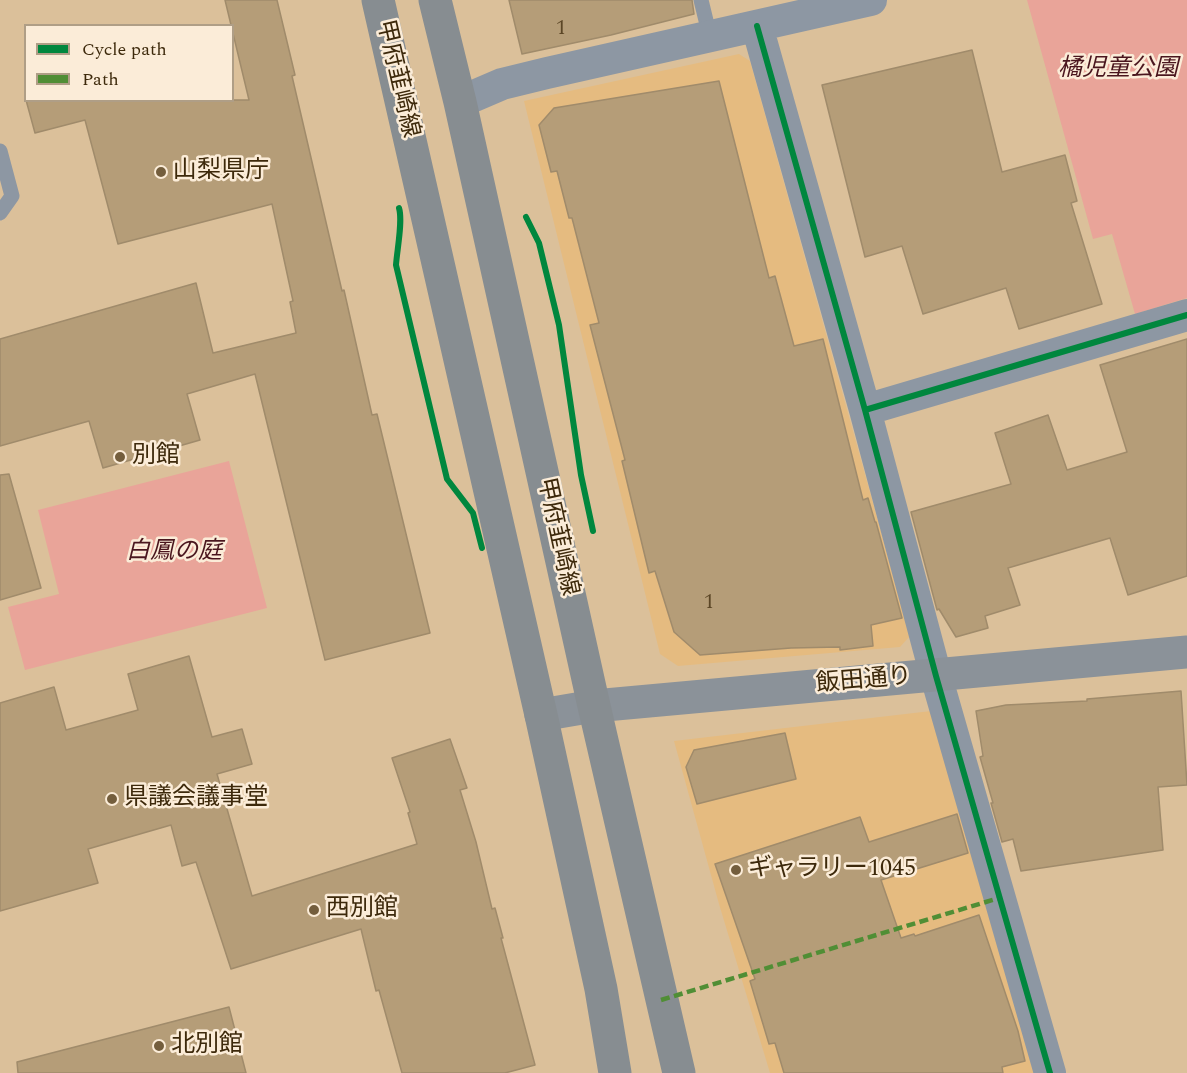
<!DOCTYPE html>
<meta charset="utf-8">
<style>
body{margin:0}
#map{position:relative;width:1187px;height:1073px;overflow:hidden;background:#dbc09a;font-family:Spectral,serif}
canvas{display:block}
.legend{position:absolute;left:24px;top:24px;width:210px;height:78px;box-sizing:border-box;background:#fbecd8;border:2px solid #af9e86;margin:0;padding:8px 10px;list-style:none;font-size:18px;color:#3d290b}
.legend li{display:flex;align-items:center;gap:12px;height:30px}
.legend b{width:30px;border:2px solid #af9e86}
</style>
<div id="map">
<canvas width="1187" height="1073"></canvas>
<ul class="legend">
<li><b style="height:8px;background:#00873e"></b>Cycle path</li>
<li><b style="height:8px;background:#508e35"></b>Path</li>
</ul>
</div>
<script>
const context = document.querySelector('canvas').getContext('2d');
context.lineJoin = 'round';
function fillPath(path, color) {
  context.fillStyle = color;
  context.fill(path, 'evenodd');
}
function stroke(path, color, width, dash) {
  context.strokeStyle = color;
  context.lineWidth = width;
  context.lineCap = dash ? 'butt' : 'round';
  context.setLineDash(dash || []);
  context.stroke(path);
}
function write(font, color, halo, rows, align = 'center') {
  context.font = font + ' Spectral,"Noto Sans JP",serif';
  context.lineWidth = 5;
  context.setLineDash([]);
  context.textBaseline = 'middle';
  context.strokeStyle = halo;
  context.fillStyle = color;
  for (const [text, x, y, turn = 0] of rows) {
    context.save();
    context.translate(x, y);
    context.rotate((+turn || 0) * Math.PI / 180);
    context.textAlign = isNaN(turn) ? turn : align;
    if (halo) context.strokeText(text, 0, 0);
    context.fillText(text, 0, 0);
    context.restore();
  }
}
fillPath(new Path2D(`
 M739 54 750 61 910 636 900 647 678 666 660 654 524 101Z
 M931 711 1034 1073H770L719 904 674 741Z`), '#e5bb80');
fillPath(new Path2D(`
 M1027 0H1187V298L1135 314 1112 234 1093 239Z
 M229 461 267 608 25 670 8 607 59 594 38 510Z`), '#e9a499');
const building = new Path2D(`
 M225 0H277L295 75 292 76 342 291 344 290 372 415 377 414 430 633 325 660 255 374 187 394 200 440 103 468 89 421 0 446V339L196 283 213 353 296 333 290 302 293 301 272 204 118 244 85 120 35 133 26 100H249Z
 M509 0H692L694 14 611 35 522 54Z
 M972 50 1002 172 1065 155 1077 201 1071 203 1102 304 1019 329 1006 288 923 314 902 246 865 257 822 85Z
 M719 81 769 278 775 276 794 346 823 339 863 500 868 498 875 522H876L902 618 871 625 873 646 840 650V647L791 648 700 655 674 632 655 571 649 573 622 461 625 460 590 325 599 323 572 218H569L557 171 551 172 539 125 554 108Z
 M1187 339V576L1128 595 1110 538 1008 568 1020 605 985 616 988 628 956 637 939 609 937 610 911 512 1011 484 995 433 1048 415 1067 470 1127 452 1100 365Z
 M9 474 41 588 0 600V475Z
 M189 656 212 737 242 729 252 764 217 774 252 896 417 844 408 813 410 812 392 758 450 739 467 788 460 790 476 842 492 909 495 908 503 938H501L535 1065 505 1073H402L379 990 376 991 361 929 231 969 196 862 182 866 171 825 88 849 98 883 0 911V703L54 687 66 730 138 710 128 674Z
 M1181 691 1187 785 1158 787 1163 850 1021 871 1013 839 1002 842 991 803H993L980 757 983 756 976 711 1006 705 1087 701V699Z
 M785 733 796 779 697 804 686 767 694 750Z
 M957 814 968 853 881 880 901 938 914 934 915 936 979 915 1018 1031 1025 1061 1002 1067 1003 1073H784L775 1043 769 1044 750 981 755 979 715 864 860 817 869 842Z
 M229 1007 246 1073H18L17 1062Z`);
fillPath(building, '#b59d78');
stroke(building, '#a08b6b', 1.5);
stroke(new Path2D(`
 M701 0 710 37
 M0 151 12 196 0 213`), '#8d97a3', 15);
stroke(new Path2D(`
 M757 26 865 410 936 676 1050 1073
 M460 102 502 84 547 73 871 0
 M865 410 1187 315`), '#8d97a3', 32);
stroke(new Path2D(`
 M541 715 594 706 1187 652`), '#8b9299', 33);
stroke(new Path2D(`
 M378 0 541 715 601 989 615 1073
 M435 0 460 102 594 706 679 1073`), '#878d91', 33);
stroke(new Path2D(`
 M661 1000 999 898`), '#508e35', 4.5, [9, 4.5]);
stroke(new Path2D(`
 M757 26 865 410 936 676 1050 1073
 M399 208C403 221 397 250 396 265L447 479 473 513 482 548
 M526 217 539 243 559 325 581 475 593 531
 M865 410 1187 315`), '#00873e', 6);
for (const [x, y, r, color] of [
 [161,172,6,"#745e3d"],
 [120,457,6,"#745e3d"],
 [112,799,6,"#745e3d"],
 [736,870,6,"#745e3d"],
 [314,910,6,"#745e3d"],
 [159,1046,6,"#745e3d"]
]) {
  const dot = new Path2D();
  dot.arc(x, y, r, 0, 2 * Math.PI);
  context.fillStyle = color;
  context.fill(dot);
  stroke(dot, '#fbecd8', 2);
}
write('21px', '#5b4626', null, [
 ["1",561,30],
 ["1",709,604]
]);
write('italic 24px', '#4a161e', '#fbecd8', [
 ["橘児童公園",1118,70],
 ["白鳳の庭",174,553]
]);
write('24px', '#3d290b', '#fbecd8', [
 ["甲府韮崎線",396,79,77],
 ["甲府韮崎線",556,537,78],
 ["飯田通り",864,682,-5]
]);
write('24px', '#3d290b', '#fbecd8', [
 ["山梨県庁",173,172],
 ["別館",132,457],
 ["県議会議事堂",124,799],
 ["ギャラリー1045",748,870],
 ["西別館",326,910],
 ["北別館",171,1046]
], 'left');
</script>
